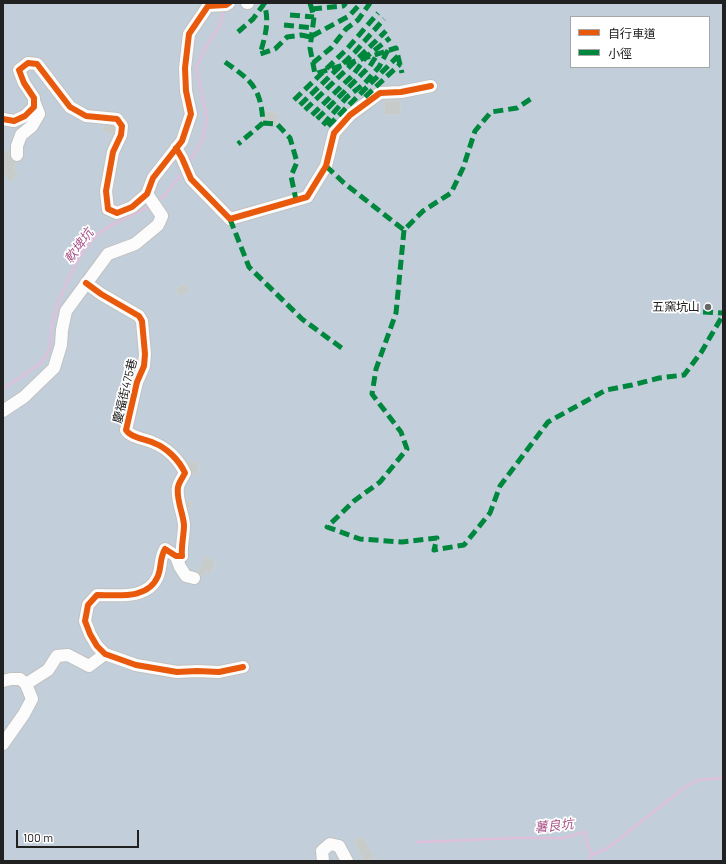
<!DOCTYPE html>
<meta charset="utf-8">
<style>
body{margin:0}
#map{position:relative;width:726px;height:864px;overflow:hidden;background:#eaeeec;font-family:Barlow,"Noto Sans TC",sans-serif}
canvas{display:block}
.frame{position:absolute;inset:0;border:4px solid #212121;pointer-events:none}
.legend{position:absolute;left:570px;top:16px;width:140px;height:52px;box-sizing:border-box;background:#fff;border:1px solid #a6a6a6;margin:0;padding:5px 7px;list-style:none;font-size:12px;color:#212121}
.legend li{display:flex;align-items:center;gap:8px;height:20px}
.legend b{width:20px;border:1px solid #a6a6a6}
.scale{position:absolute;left:16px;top:830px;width:123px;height:18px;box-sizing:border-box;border:2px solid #212121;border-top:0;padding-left:5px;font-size:12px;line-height:14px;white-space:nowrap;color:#212121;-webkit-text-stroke:3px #fff;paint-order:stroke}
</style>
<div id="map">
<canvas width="726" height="864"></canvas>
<div class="frame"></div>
<ul class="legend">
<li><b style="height:5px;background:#e8590c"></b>自行車道</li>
<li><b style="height:5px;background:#00873e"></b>小徑</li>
</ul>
<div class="scale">100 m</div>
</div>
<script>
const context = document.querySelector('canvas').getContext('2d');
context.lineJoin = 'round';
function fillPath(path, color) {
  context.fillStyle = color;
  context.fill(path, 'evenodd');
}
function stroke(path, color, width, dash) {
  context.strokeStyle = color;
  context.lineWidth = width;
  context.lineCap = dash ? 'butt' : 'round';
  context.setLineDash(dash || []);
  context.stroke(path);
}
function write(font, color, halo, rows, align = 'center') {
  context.font = font + ' Barlow,"Noto Sans TC",sans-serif';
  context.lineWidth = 3.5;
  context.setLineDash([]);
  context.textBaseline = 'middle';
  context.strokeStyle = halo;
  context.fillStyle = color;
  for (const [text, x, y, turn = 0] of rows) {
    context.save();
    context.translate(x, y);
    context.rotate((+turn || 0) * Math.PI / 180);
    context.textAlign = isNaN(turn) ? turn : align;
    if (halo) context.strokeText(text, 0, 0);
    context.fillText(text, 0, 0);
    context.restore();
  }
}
fillPath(new Path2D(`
 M3 3H723V861H3ZM571 17H709V67H571Z`), '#c2ceda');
stroke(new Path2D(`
 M189 163 203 138 207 118 196 68 207 45 219 27 224 9
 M157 201 164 196 184 171
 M3 388C12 383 43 364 47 355 51 347 51 330 53 320 60 295 77 254 96 236 112 221 133 217 151 205
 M417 842 517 838H563L585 832 587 843 592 855 608 848 685 787 698 780 723 778
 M589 861 592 855`), '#dec0dc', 2.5);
const building = new Path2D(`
 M400 101 401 114 385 115 384 102Z
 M264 111 278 113 277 124 263 123Z
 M106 121 117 124 118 137 103 131Z
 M7 150 16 164 13 167 18 175 9 181 3 172V153Z
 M185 284 189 291 180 296 176 289Z
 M187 461 199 463 197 475 185 473Z
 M186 500 192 502 190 509 184 507Z
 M205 557 215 561 211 573 206 571 204 576 198 574Z
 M363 837 374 857 366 861H364L354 841Z`);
fillPath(building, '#c7cbc9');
stroke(building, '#ccd1ce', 1);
const minor = new Path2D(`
 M247 3H248
 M3 119 14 121 25 116 34 107V98L24 83 19 70 28 63 37 64 70 107 86 116 117 119 122 126 121 135 113 152 106 191 108 209 117 213 132 207 147 194 153 178 182 141 191 114 186 91 185 68 189 34 208 6 226 5 229 3
 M176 148 182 158 191 179 230 219 307 197 326 166 334 133 350 115 380 93 401 92 431 86
 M17 155V146L21 135 32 126 39 114 34 101
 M86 283 101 294 139 316 142 321 145 354 144 366 137 382 126 430C131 438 146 439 154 443 167 448 179 460 185 473 183 477 179 482 178 487 176 500 183 512 184 525 184 535 181 546 182 556H176L165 549C159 560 162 566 158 576 148 600 118 595 97 595L88 605 85 621 90 634 97 646 105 654 136 665 177 672 197 671 219 672 243 667
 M3 411 24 397 54 368 61 345 62 330 66 311 108 254 135 244 158 225 162 216 147 194
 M176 556 180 567 186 576 194 578
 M3 681 11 679H20L26 684 32 699 24 714 3 744
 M26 684 48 670 57 656 68 655 89 666 105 654
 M323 861 322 851 330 844 339 846 347 861`);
stroke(minor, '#c0c2c1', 14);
stroke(minor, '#fcfcfc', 12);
stroke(new Path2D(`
 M310 3 314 17 310 48 315 74 396 48 402 73
 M312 9 343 6 346 3
 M290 15 314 17
 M284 25 313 28
 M238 32 253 19 264 4C270 21 265 37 260 54L275 49 287 37 301 35 311 37
 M312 36 349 16 361 3
 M225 62C252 81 261 88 263 123L238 144
 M313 63 331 48 346 29 358 20 370 3
 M365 97 400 64
 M294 100 347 49 378 13
 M300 105 355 52 384 19
 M305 110 386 31
 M312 115 353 75 366 57 390 38
 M317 119 370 66 378 53
 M263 123 277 124 290 138 297 162 291 176 296 200
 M323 125 347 97 365 83 379 67 388 50
 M328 126 398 56
 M326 166 344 183 404 230 423 211 451 193 463 168 475 131 491 112 517 108 532 98
 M230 219 249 267 302 319 343 349
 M404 230 396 313 376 369 372 394 401 432 407 449 380 482 354 501 327 527 360 539 402 542 437 538 434 550 464 545 490 513 500 486 548 422 606 390 632 385 659 378 684 375 702 351 723 315
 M703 312 723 313`), '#00873e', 5, [10, 5]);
stroke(new Path2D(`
 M3 119 14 121 25 116 34 107V98L24 83 19 70 28 63 37 64 70 107 86 116 117 119 122 126 121 135 113 152 106 191 108 209 117 213 132 207 147 194 153 178 182 141 191 114 186 91 185 68 189 34 208 6 226 5 229 3
 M176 148 182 158 191 179 230 219 307 197 326 166 334 133 350 115 380 93 401 92 431 86
 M86 283 101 294 139 316 142 321 145 354 144 366 137 382 126 430C131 438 146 439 154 443 167 448 179 460 185 473 183 477 179 482 178 487 176 500 183 512 184 525 184 535 181 546 182 556H176L165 549C159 560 162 566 158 576 148 600 118 595 97 595L88 605 85 621 90 634 97 646 105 654 136 665 177 672 197 671 219 672 243 667`), '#e8590c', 6);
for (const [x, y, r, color] of [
 [708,307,4,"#676968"]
]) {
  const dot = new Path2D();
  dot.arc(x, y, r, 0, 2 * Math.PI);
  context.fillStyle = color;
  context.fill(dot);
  stroke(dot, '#fff', 1.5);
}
write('12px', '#212121', '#fff', [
 ["五窯坑山",700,307]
], 'right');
write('12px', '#212121', '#fff', [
 ["慶福街475巷",125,391,-76]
]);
write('italic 13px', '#a95589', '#fff', [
 ["軟埤坑",79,246,-54],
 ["薯良坑",554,826,-6]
]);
</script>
